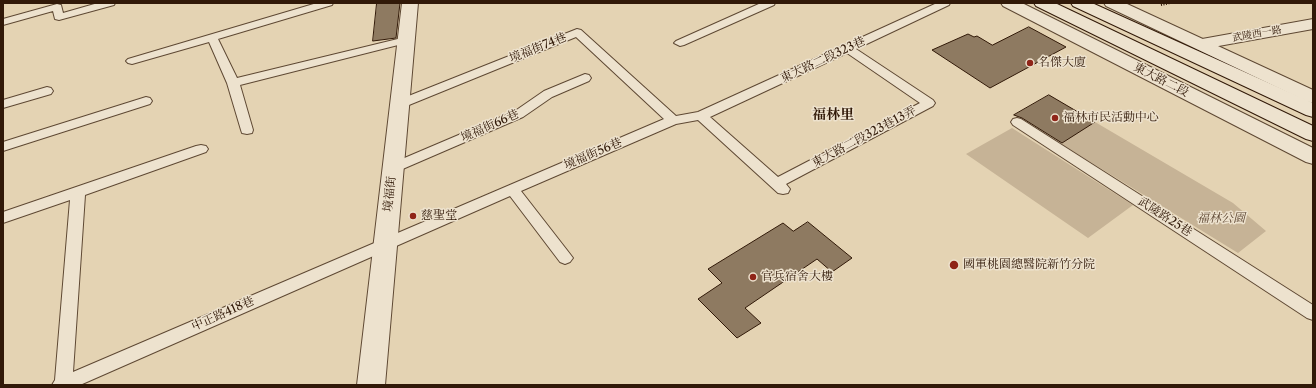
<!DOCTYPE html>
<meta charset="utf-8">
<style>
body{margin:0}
#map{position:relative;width:1316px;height:388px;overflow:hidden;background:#e4d3b3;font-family:"Libre Caslon Text",serif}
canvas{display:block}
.frame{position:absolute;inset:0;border:4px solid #311908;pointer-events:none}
</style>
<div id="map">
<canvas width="1316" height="388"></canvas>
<div class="frame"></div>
</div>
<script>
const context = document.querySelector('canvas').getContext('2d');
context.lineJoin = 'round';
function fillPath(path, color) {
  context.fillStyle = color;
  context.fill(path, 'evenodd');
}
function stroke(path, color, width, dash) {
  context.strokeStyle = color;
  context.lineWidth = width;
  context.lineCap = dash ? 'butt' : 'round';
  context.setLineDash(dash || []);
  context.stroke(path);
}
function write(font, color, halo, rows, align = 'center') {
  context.font = font + ' "Libre Caslon Text","Noto Serif TC",serif';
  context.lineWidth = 3;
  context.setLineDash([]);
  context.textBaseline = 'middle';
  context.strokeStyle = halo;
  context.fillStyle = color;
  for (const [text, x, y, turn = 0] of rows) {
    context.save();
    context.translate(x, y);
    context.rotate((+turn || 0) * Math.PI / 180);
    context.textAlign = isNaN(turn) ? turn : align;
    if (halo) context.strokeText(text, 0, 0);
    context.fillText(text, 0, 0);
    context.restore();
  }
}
fillPath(new Path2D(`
 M1049 95 1233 203 1266 231 1238 253 1014 115Z
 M1012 128 1133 205 1088 238 966 154Z`), '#c6b396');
const building = new Path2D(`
 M377 3H400L396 38 373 41Z
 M1029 27 1066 47 990 88 932 50 968 34 974 37 977 36 992 45Z
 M1049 95 1095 122 1062 143 1022 118 1014 115Z
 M808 222 852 258 832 272 817 259 745 308 761 323 737 338 698 299 722 283 708 269 783 223 793 231Z`);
fillPath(building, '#8e7a61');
stroke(building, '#311908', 1);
const service = new Path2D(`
 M98 3H115L114 5 59 20 55 19 53 11 3 25V19L57 4 61 5 63 13Z
 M317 3H333L332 5 218 39 237 78 406 37 412 40 410 42 240 85 253 130 252 133 247 134 242 133 241 130 227 83 209 42 132 64 128 63 126 61 128 59Z
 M761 3H775L774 5 684 45 680 46 674 43 676 41Z
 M937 3H950L949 5 856 49 933 100 935 103 933 106 786 184 790 189 788 193 783 194 778 193 698 120 676 124 521 191 570 254 573 258 570 262 565 264 560 262 510 196 80 385H52L55 380 70 200 3 223V212L196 146 201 145 206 146 208 149 206 152 85 195 73 372 664 119 576 37 404 107H396L394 104 396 101 577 29 581 30 676 116 698 112ZM847 53 920 103 778 177 710 117Z
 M585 74 589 75 591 78 589 81 552 97 523 117 398 171 393 173 388 171 386 168 388 165 515 111 544 91Z
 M47 87 51 88 53 91 51 94 3 108V100Z
 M146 97 150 98 152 101 150 104 3 151V142Z
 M1017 118 1021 119 1313 305V320L1307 318 1013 125 1011 122 1013 119Z`);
const minor = new Path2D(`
 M402 3H418L385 385H357Z
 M1313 19V29L1202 49 1196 48 1193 44 1196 40 1202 39Z`);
const tertiary = new Path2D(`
 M1001 3H1022L1313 148V164L1306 162 1003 6Z
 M1104 3H1125L1313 90V103L1306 101 1106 6Z`);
const secondary = new Path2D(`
 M1034 3H1055L1313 126V141L1306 139 1036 6Z
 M1071 3H1092L1313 103V117L1306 115 1073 6Z`);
stroke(service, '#5e4833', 2);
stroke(minor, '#5e4833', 2);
stroke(tertiary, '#5e4833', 2);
stroke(secondary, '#311908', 2);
stroke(new Path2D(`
 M1161 5 1170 3`), '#311908', 2, [1, 1.5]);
fillPath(service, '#ede2ce');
fillPath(minor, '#ede2ce');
fillPath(tertiary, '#ede2ce');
fillPath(secondary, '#ede2ce');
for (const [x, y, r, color] of [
 [1030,63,4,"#8f2418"],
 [1055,118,4,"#8f2418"],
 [413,216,4,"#8f2418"],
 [954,265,5,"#8f2418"],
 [753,277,4,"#8f2418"]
]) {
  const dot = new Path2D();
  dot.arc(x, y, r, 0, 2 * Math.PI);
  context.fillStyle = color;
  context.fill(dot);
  stroke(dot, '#ede2ce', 1.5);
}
write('10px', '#311908', '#ede2ce', [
 ["武陵西一路",1257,34,-10]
]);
write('12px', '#311908', '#ede2ce', [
 ["境福街74巷",538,48,-22],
 ["東大路二段323巷",823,60,-25],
 ["東大路二段",1161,80,27],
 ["境福街66巷",490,126,-24],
 ["東大路二段323巷13弄",864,137,-28],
 ["境福街56巷",593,154,-23],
 ["境福街",390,194,-84],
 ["武陵路25巷",1165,217,33],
 ["中正路418巷",223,314,-24]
]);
write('12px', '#311908', '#ede2ce', [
 ["名傑大廈",1038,63],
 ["福林市民活動中心",1063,118],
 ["慈聖堂",421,216],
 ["國軍桃園總醫院新竹分院",963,265],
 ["官兵宿舍大樓",761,277]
], 'left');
write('italic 12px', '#5e4733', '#ede2ce', [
 ["福林公園",1221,219]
]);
write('bold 14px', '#311908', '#ede2ce', [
 ["福林里",833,115]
]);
</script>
